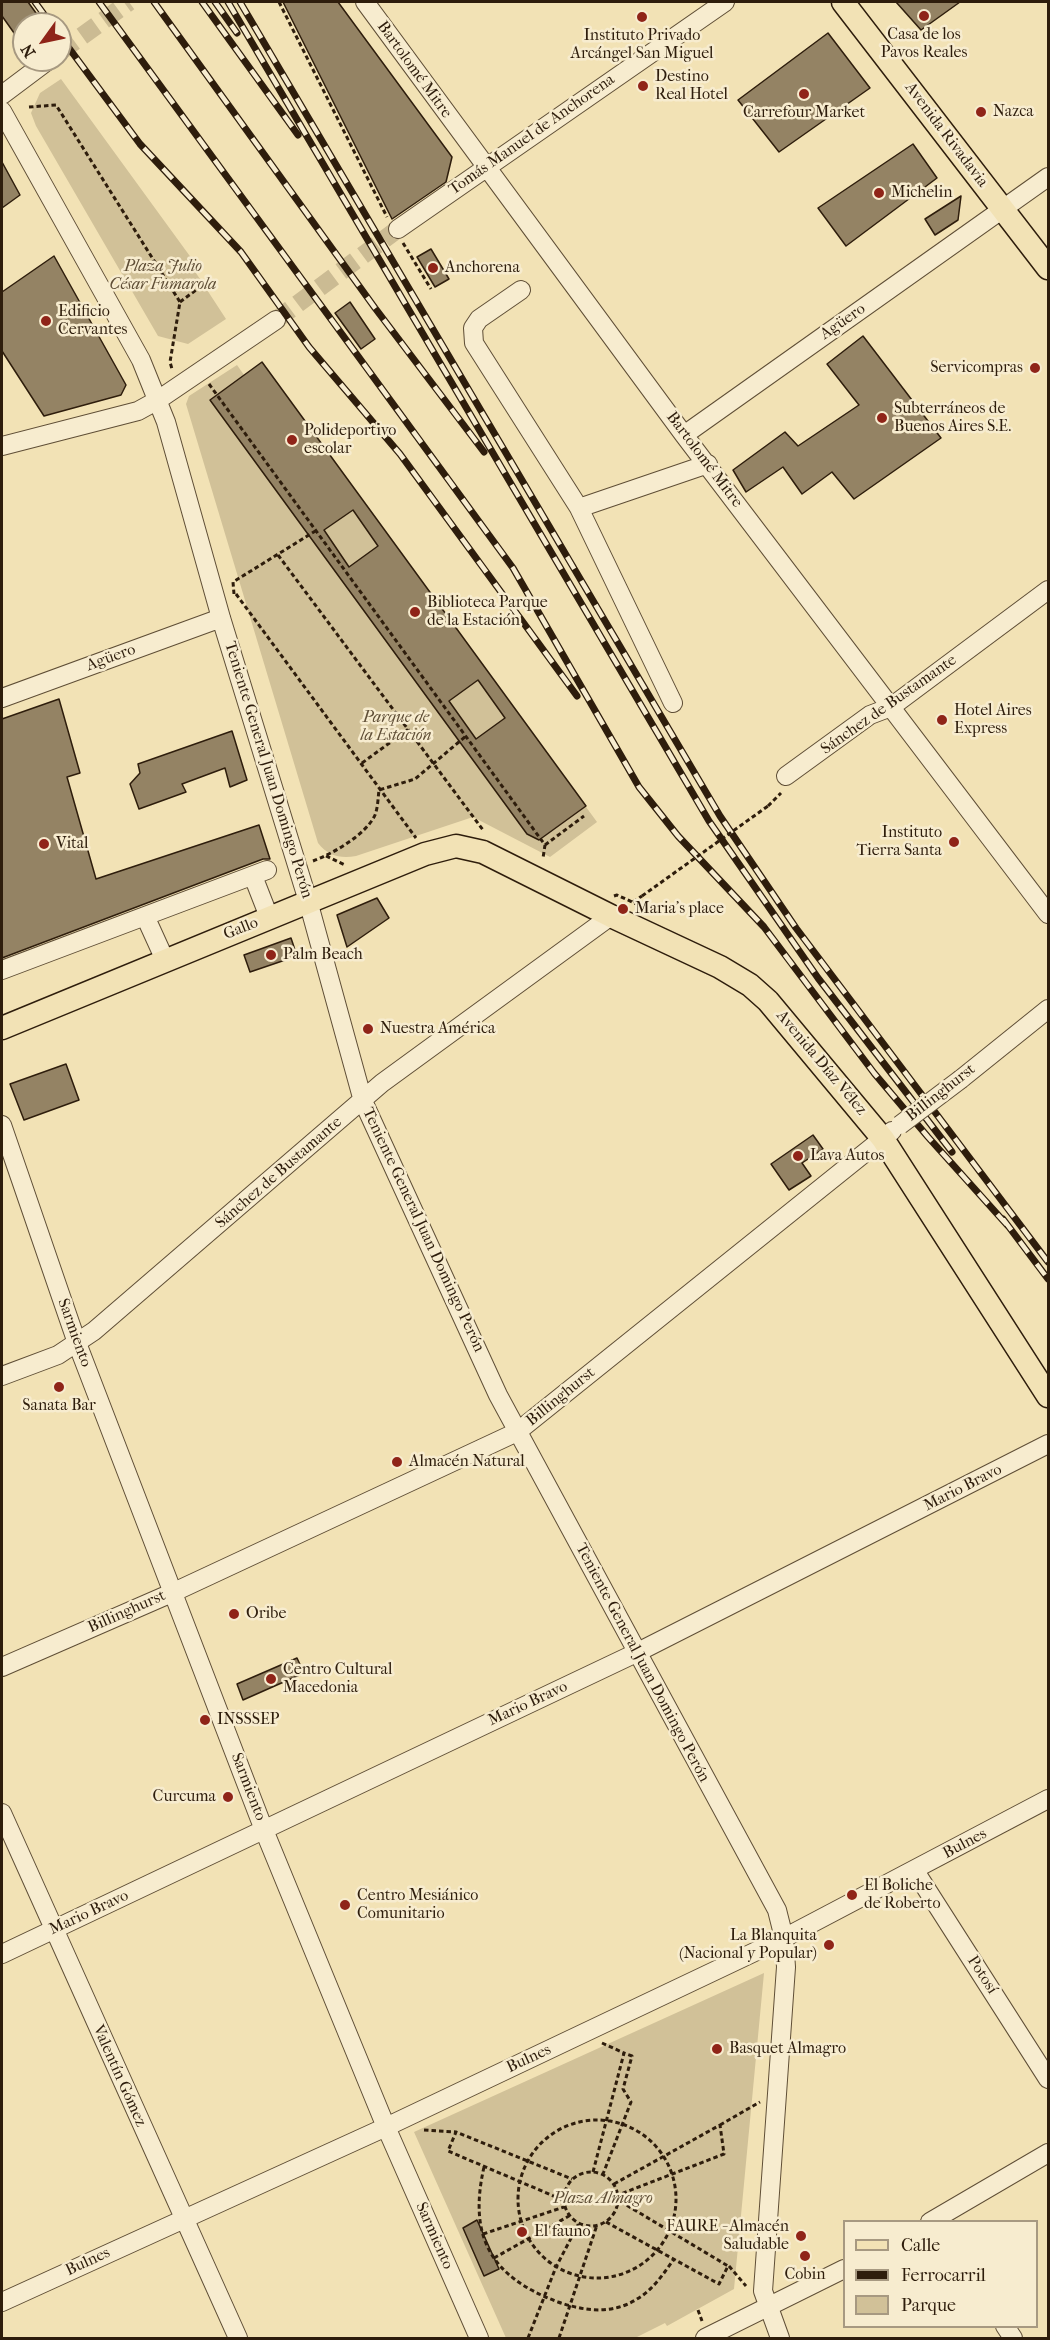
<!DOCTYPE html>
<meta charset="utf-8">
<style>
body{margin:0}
#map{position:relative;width:1050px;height:2340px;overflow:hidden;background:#f2e2b5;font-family:"IM FELL French Canon",serif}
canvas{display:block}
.frame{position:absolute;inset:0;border:3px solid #2e1d0c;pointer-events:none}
.legend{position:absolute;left:843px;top:2220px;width:195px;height:108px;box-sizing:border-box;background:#f7eccf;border:2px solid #a79981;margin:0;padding:8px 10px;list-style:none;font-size:18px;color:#2e1d0c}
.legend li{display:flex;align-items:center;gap:12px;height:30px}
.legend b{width:30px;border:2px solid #a79981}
.north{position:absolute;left:12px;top:12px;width:60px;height:60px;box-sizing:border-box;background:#f7eccf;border:2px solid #a79981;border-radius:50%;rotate:237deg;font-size:16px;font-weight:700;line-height:24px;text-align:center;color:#2e1d0c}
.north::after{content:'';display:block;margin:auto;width:21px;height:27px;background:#8f2418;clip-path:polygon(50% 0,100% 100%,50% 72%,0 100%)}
</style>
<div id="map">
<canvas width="1050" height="2340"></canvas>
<div class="frame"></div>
<ul class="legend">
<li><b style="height:8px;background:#f2e2b5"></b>Calle</li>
<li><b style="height:8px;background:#2e1d0c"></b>Ferrocarril</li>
<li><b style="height:16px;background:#d1c198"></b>Parque</li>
</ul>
<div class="north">N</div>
</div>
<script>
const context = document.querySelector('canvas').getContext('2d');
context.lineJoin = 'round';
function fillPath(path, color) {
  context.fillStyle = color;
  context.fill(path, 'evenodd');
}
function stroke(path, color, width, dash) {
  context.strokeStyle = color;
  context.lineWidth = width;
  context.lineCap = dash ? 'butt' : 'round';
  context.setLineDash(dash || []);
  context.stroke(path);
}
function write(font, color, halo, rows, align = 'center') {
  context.font = font + ' "IM FELL French Canon",serif';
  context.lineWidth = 5;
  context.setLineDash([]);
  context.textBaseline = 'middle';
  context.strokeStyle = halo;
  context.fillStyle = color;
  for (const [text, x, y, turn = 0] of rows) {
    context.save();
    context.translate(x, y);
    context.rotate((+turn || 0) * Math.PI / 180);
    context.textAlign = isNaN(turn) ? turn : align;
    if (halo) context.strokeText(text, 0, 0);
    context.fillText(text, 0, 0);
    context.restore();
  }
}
fillPath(new Path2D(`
 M61 79 200 270 196 273 226 319 188 344 158 336 36 126 31 113 40 93Z
 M262 362 597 822 550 857 473 817 356 856C341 859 328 856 318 843L186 404 189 396 237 365 244 375Z
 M764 1973 734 2289 667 2326 665 2323 635 2338H506L414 2132Z`), '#d1c198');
const building = new Path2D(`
 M2 2H28L44 24H24V47L2 16Z
 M283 2H338L452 157 446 182 392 219Z
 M896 2H960L921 30Z
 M828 33 870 88 779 152 738 100Z
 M913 144 937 178 846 246 818 208Z
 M2 162 20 195 2 208Z
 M961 196 958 220 935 235 925 219Z
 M431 249 449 279 435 287 417 257Z
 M54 256 126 385 121 395 44 416 2 351V292Z
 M350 302 375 339 361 349 335 313Z
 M863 336 941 438 854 499 832 472 802 494 783 467 746 492 733 470 785 432 798 446 859 405 827 364Z
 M262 362 586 806 539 840 527 834 210 400ZM353 510 378 546 349 567 324 530ZM478 680 505 718 476 739 449 701Z
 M59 699 80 773 67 777 96 879 259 825 270 859H263L2 958V719Z
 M232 731 247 780 230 787 225 768 182 784 186 792 139 809 130 784 140 773 138 764Z
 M377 898 389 918 347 947 337 915Z
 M291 938 297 956 250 972 244 955Z
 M66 1064 79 1100 24 1120 10 1084Z
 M813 1135 823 1149 802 1163 811 1176 789 1190 771 1164Z
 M297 1658 304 1673 243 1700 237 1684Z
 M477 2220 499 2269 484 2276 463 2228Z`);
fillPath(building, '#948364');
stroke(building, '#2e1d0c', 1.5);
stroke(new Path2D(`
 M60 52 129 2
 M276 320 398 229`), '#cbbb93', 18, [18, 9]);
const minor = new Path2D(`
 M365 2 684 435 1048 914
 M2 95 46 62
 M2 111 141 360 166 422 221 618 308 901 363 1101 498 1395 777 1910 784 1938 786 1967 763 2291 780 2338
 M398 229 725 2
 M521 290 479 319 473 328 474 343 579 508 673 703
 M684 435 1048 177
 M2 446 138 411 158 400 276 320
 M579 508 708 464
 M2 698 221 618
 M786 776 870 715 891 707 1048 590
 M253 876 269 917
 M145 916 165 960
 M2 970 267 870
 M961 1079 1048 1009
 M2 1125 77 1343 264 1830 386 2127 479 2338
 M2 1376 58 1355 94 1331 382 1083 611 916
 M2 1667 174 1592 517 1432 892 1131
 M2 1813 238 2338
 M915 1871 1048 2079
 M2 1954 636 1653 1048 1444
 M930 2222 1048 2153
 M2 2302 386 2127 784 1938 1048 1799
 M1005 2326 1013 2338
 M705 2338 844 2269`);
const major = new Path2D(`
 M843 2 1048 268
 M2 1028 425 854 456 846 483 852 611 916 720 967 750 985 768 1001 883 1139 1048 1396`);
stroke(minor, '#5f4e36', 20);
stroke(major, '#2e1d0c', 25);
stroke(new Path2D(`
 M279 2 387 217
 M29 107 56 105 180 302 170 362 172 369
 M403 243 431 289
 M180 302 200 287
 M209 384 545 845 543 858
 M278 555 483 830
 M234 594 233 582 317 530
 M236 594 416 838
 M362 763 410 728
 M768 806 781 793
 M545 845 584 816
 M326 856 345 865
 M313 861C332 854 366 835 375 815 378 807 378 798 379 790L415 779 466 736
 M614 896 617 895 654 912 653 914
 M633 902 642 896
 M602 2043 624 2053
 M518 2199a79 79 0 1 1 158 0a79 79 0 1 1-158 0Z
 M720 2125 760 2102
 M424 2130 456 2132
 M484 2167C468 2237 491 2277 558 2302 584 2311 612 2315 637 2299 653 2290 664 2273 674 2259
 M564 2199a27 27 0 1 1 54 0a27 27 0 1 1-54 0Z
 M593 2172 624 2053 632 2056 623 2089 631 2102 603 2174
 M614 2184 720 2125 724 2154 618 2195
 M563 2200 448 2151 456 2132 572 2179
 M606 2222 719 2284 728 2266 618 2200
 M483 2234 564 2207
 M494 2258 569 2216
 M729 2266 746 2286
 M698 2310 702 2321
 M528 2338 556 2267 579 2223
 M559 2338 597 2225`), '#2e1d0c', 3, [4.5, 3]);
stroke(minor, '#f7eccf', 18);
stroke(major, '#f2e2b5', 22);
const rail = new Path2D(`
 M35 2 51 24
 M99 2 513 568 639 787 678 836 764 927 874 1073 928 1137 1008 1226
 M154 2 375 308 484 452
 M202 2 298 135
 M215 2 237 33
 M228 2 709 821 818 978 952 1152
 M240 2 720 816 796 928 1048 1262
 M60 36 140 144 241 252 309 347 400 454 577 696
 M1003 1219 1048 1279`);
stroke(rail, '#2e1d0c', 7);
stroke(rail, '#f7eccf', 4.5, [14]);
const minorBridge = new Path2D(`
 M900 1125 961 1079`);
stroke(minorBridge, '#5f4e36', 20, []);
stroke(new Path2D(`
 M642 896 768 806`), '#2e1d0c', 3, [4.5, 3]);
stroke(minorBridge, '#f7eccf', 18);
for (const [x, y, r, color] of [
 [924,16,6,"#8f2418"],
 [642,17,6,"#8f2418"],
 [643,86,6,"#8f2418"],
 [804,94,6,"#8f2418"],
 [981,112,6,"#8f2418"],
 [879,193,6,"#8f2418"],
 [433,268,6,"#8f2418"],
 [46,321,6,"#8f2418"],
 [1035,368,6,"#8f2418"],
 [882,418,6,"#8f2418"],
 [292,440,6,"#8f2418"],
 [415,612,6,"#8f2418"],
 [942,720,6,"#8f2418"],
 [954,842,6,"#8f2418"],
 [44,844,6,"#8f2418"],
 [623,909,6,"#8f2418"],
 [271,955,6,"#8f2418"],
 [368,1029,6,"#8f2418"],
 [798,1156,6,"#8f2418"],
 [59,1387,6,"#8f2418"],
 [397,1462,6,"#8f2418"],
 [234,1614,6,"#8f2418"],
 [271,1679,6,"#8f2418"],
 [205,1720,6,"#8f2418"],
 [228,1797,6,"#8f2418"],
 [852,1895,6,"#8f2418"],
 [345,1905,6,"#8f2418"],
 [829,1945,6,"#8f2418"],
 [717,2049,6,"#8f2418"],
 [522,2232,6,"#8f2418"],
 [801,2236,6,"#8f2418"],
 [805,2256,6,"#8f2418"]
]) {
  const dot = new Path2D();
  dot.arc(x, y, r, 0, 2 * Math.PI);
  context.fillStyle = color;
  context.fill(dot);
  stroke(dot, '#f7eccf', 2);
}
write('16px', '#2e1d0c', '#f7eccf', [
 ["Casa de los",924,35,"center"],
 ["Pavos Reales",924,53,"center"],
 ["Instituto Privado",642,36,"center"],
 ["Arcángel San Miguel",642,54,"center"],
 ["Destino",655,77],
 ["Real Hotel",655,95],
 ["Nazca",993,112],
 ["Carrefour Market",804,113,"center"],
 ["Michelin",891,193],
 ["Anchorena",445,268],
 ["Edificio",58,312],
 ["Cervantes",58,330],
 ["Servicompras",1023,368,"right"],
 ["Subterráneos de",894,409],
 ["Buenos Aires S.E.",894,427],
 ["Polideportivo",304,431],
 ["escolar",304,449],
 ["Biblioteca Parque",427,603],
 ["de la Estación",427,621],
 ["Hotel Aires",954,711],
 ["Express",954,729],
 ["Instituto",942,833,"right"],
 ["Tierra Santa",942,851,"right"],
 ["Vital",56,844],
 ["Maria's place",635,909],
 ["Palm Beach",283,955],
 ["Nuestra América",380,1029],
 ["Lava Autos",810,1156],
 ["Sanata Bar",59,1406,"center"],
 ["Almacén Natural",409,1462],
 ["Oribe",246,1614],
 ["Centro Cultural",283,1670],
 ["Macedonia",283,1688],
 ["INSSSEP",217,1720],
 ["Curcuma",216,1797,"right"],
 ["El Boliche",864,1886],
 ["de Roberto",864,1904],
 ["Centro Mesiánico",357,1896],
 ["Comunitario",357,1914],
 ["La Blanquita",817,1936,"right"],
 ["(Nacional y Popular)",817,1954,"right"],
 ["Basquet Almagro",729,2049],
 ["FAURE - Almacén",789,2227,"right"],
 ["Saludable",789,2245,"right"],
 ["El fauno",534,2232],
 ["Cobin",805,2275,"center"]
], 'left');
write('16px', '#2e1d0c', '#f7eccf', [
 ["Bartolomé Mitre",414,70,54],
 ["Tomás Manuel de Anchorena",532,135,-35],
 ["Avenida Rivadavia",946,135,53],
 ["Agüero",843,322,-35],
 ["Bartolomé Mitre",704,460,53],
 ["Agüero",111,658,-20],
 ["Sánchez de Bustamante",889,705,-35],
 ["Teniente General Juan Domingo Perón",268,770,73],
 ["Gallo",241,929,-22],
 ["Avenida Díaz Vélez",821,1063,50],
 ["Billinghurst",941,1093,-38],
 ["Sánchez de Bustamante",279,1173,-41],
 ["Teniente General Juan Domingo Perón",423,1230,65],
 ["Sarmiento",74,1333,70],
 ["Billinghurst",561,1397,-39],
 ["Mario Bravo",963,1488,-27],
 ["Billinghurst",127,1612,-24],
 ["Teniente General Juan Domingo Perón",642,1663,62],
 ["Mario Bravo",528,1704,-25],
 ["Sarmiento",248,1787,69],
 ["Bulnes",965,1844,-28],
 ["Mario Bravo",89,1913,-25],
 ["Potosí",982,1975,57],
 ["Bulnes",529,2059,-25],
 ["Valentín Gómez",119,2076,66],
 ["Sarmiento",434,2236,66],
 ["Bulnes",88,2262,-25]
]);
write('italic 16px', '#5f4e36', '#f7eccf', [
 ["Plaza Julio",163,267],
 ["César Fumarola",163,285],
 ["Parque de",396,718],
 ["la Estación",396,736],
 ["Plaza Almagro",603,2199]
]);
</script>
